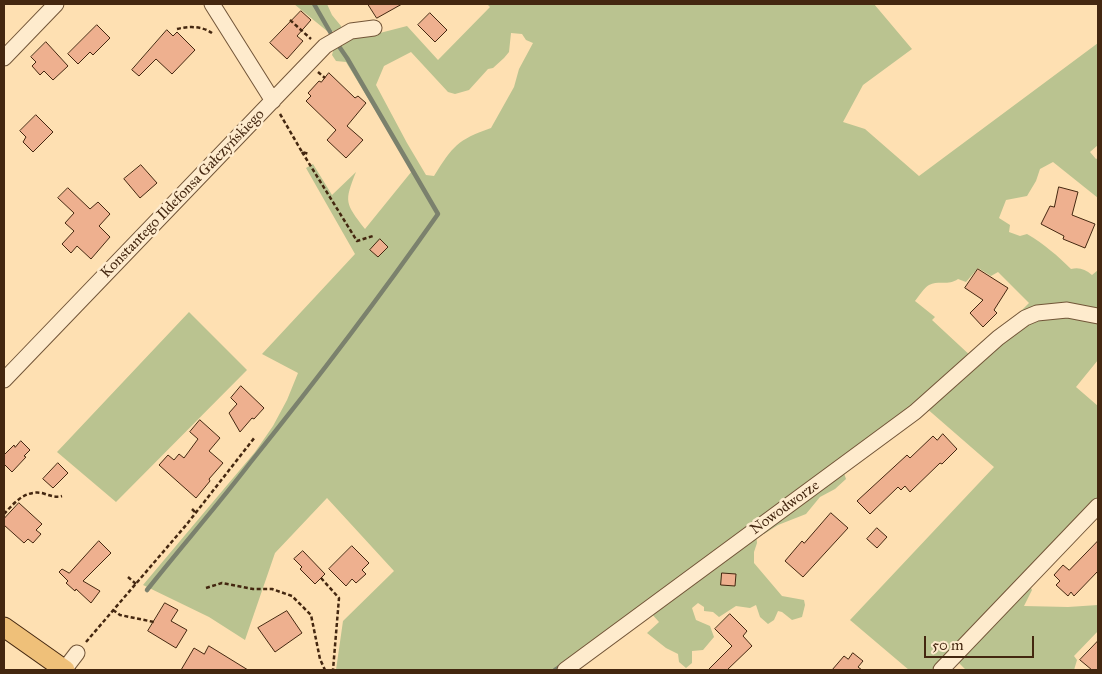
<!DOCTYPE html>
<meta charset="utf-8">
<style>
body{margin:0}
#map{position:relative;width:1102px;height:674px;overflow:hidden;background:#fee0b2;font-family:"IM FELL Great Primer",serif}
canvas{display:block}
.frame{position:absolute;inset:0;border:5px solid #442710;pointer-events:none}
.scale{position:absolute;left:924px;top:636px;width:110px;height:22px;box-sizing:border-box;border:2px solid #442710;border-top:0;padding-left:6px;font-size:15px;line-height:18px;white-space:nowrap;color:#442710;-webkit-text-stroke:4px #feebcd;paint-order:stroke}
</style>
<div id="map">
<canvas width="1102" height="674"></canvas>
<div class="frame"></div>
<div class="scale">50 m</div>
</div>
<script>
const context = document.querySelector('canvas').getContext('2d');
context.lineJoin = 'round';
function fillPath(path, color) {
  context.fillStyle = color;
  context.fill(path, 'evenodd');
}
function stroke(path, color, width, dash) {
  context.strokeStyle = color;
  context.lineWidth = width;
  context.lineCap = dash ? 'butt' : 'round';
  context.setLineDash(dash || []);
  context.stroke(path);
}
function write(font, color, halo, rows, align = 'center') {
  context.font = font + ' "IM FELL Great Primer",serif';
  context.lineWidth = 5;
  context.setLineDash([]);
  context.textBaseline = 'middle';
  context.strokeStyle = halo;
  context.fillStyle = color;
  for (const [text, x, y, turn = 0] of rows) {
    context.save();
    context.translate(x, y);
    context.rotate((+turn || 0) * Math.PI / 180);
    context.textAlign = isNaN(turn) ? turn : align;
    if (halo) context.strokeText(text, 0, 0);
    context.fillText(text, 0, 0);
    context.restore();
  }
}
fillPath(new Path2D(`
 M294 4H327L332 15 341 26V31H327Z
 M487 4H874L912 49 863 85 843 122 865 129 919 176 1098 43V145L1090 152 1096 159 1098 158V198L1053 162 1040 169 1036 181 1027 196 1006 200 999 218 1010 225 1009 232 1020 236 1027 234C1044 244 1058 256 1071 269 1079 267 1085 269 1092 275L1098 270V360L1076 387 1098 406V498L934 670H909L850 620 994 467 925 407 1029 303 998 272 991 276 978 268 966 282 958 279C948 286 939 280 929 285 924 288 919 296 915 301L935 317 932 320 973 358 843 470 846 479 835 489 820 497 806 514 778 525 764 534 759 530 756 532 757 543 754 552V563L782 596 804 600 805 605 802 617 792 620 782 612 778 611 774 620 768 624 760 617 756 605 750 608 736 606 719 617 713 612 704 611V607L698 603 692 608 696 620 710 626 714 637 703 650 692 651V663L686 668 679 662 678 654 666 648 647 633 659 622 650 612 561 670H336L343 621 394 571 327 498 275 553 245 640 209 617 143 585 255 452 273 426 287 400 298 373 262 354 355 254 306 168 313 164 332 195 356 172C344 202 345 203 365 229L412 171 346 62 336 61 332 55 334 48 342 38 376 34 407 26 438 60 490 7ZM511 33 522 34 526 40 533 43 519 69 514 87 491 128C457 140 453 146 434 176L426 175 407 143 376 85 384 66 411 52 448 92 455 94 469 90 488 69 493 68 504 58 509 52Z
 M189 312 247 370 116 502 57 452Z
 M1030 586 1032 590 1024 606 1068 607 1098 605V631L1074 656 1077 660 1074 670H966L955 659Z`), '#bac390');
stroke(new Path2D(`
 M314 4 333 37
 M147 590C181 547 217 506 250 463 315 382 379 298 438 214L347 58 336 42
 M555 670 563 665`), '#7b816d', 4.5);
const building = new Path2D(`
 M368 4H402L377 18Z
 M301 11 311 20 297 36 303 41 287 59 270 43Z
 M430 13 447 30 435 42 418 25Z
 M97 25 110 38 93 55 90 52 78 64 68 54Z
 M167 30 173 36 177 32 195 50 172 74 156 59 139 76 132 70Z
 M46 42 68 66 53 80 44 71 40 75 32 66 36 62 31 57Z
 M329 73 355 98 358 96 366 103 347 126 363 140 346 158 327 140 336 130 306 101 311 96 308 93 319 81 321 82Z
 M36 115 53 132 33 152 23 142 26 137 20 131Z
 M141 165 157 183 140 198 124 179Z
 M1059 187 1078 192 1072 215 1095 224 1085 248 1063 239 1064 236 1041 224 1050 206 1054 207Z
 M68 188 90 209 98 202 110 214 99 226 110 237 91 259 77 246 71 253 62 244 74 231 65 223 74 213 58 198Z
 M380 239 388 247 378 257 370 250Z
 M978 269 1008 288 994 310 997 313 983 327 970 313 983 300 965 288Z
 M241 386 264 408 254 419 252 418 240 432 229 413 237 404 231 398Z
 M200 420 220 438 209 451 223 463 209 479 210 481 196 498 159 465 168 455 174 460 179 454 184 458 198 439 190 432Z
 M943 434 957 449 942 464 940 463 910 492 905 486 901 490 898 487 870 514 857 501 907 455 910 458 933 436 937 440Z
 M21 441 30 450 24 456 26 457 12 472 4 464V455L14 445 15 447Z
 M58 463 68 473 53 488 43 479Z
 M19 503 42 524 36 530 41 534 33 543 28 539 24 543 4 525V519Z
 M831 513 848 528 803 577 785 561 802 541 804 543Z
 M877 528 887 537 877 548 867 539Z
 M99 541 111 553 83 581 100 591 91 603 76 589 75 591 66 583 68 581 59 572 62 569 69 573Z
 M1098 541V571L1074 596 1071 592 1068 596 1056 585 1060 581 1054 575 1063 565 1069 570Z
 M352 546 369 563 362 570 366 574 356 583 352 579 346 586 329 569Z
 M303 551 325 574 315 584 300 569 302 567 294 559Z
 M722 573 736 574 735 586 721 585Z
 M165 603 178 610 171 621 187 630 176 648 148 631Z
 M287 611 302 633 275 652 258 628Z
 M730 614 747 631 743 636 752 646 727 670H708L732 646 715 629Z
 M1098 641V670H1092L1080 660Z
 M209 646 248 670H181L194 648 204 654Z
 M853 653 863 661 858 667 862 670H832L844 656 848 659Z`);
fillPath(building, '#eeb08f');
stroke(building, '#442710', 1);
const minor = new Path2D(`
 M212 4 273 101
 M4 58 56 4
 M4 380 325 46 351 31 374 28
 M64 670 77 653
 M565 670 915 412 998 338 1025 318 1037 313 1067 310 1098 316
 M941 670 1098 506`);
const major = new Path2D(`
 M4 627 65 670`);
stroke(minor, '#725538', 17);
stroke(major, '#442710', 21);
stroke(new Path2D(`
 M290 20 311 39
 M177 29C189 26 202 26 212 33
 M318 72 325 78
 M280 114 302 152 309 154
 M302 152 357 241 373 236
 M192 509 196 513
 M4 514C14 503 25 490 42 493 49 495 55 498 62 496
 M128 577 136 584
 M321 578 339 598 333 670
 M206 588 222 583 253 589H272L292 596 311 615 320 659 325 670
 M113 610 120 615 154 622
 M86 642 187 524 255 437`), '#442710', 2.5, [4, 2.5]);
stroke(minor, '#feebcd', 15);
stroke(major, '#efc079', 19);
write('15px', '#442710', '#feebcd', [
 ["Konstantego Ildefonsa Gałczyńskiego",183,194,-46],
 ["Nowodworze",785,508,-36]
]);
</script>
